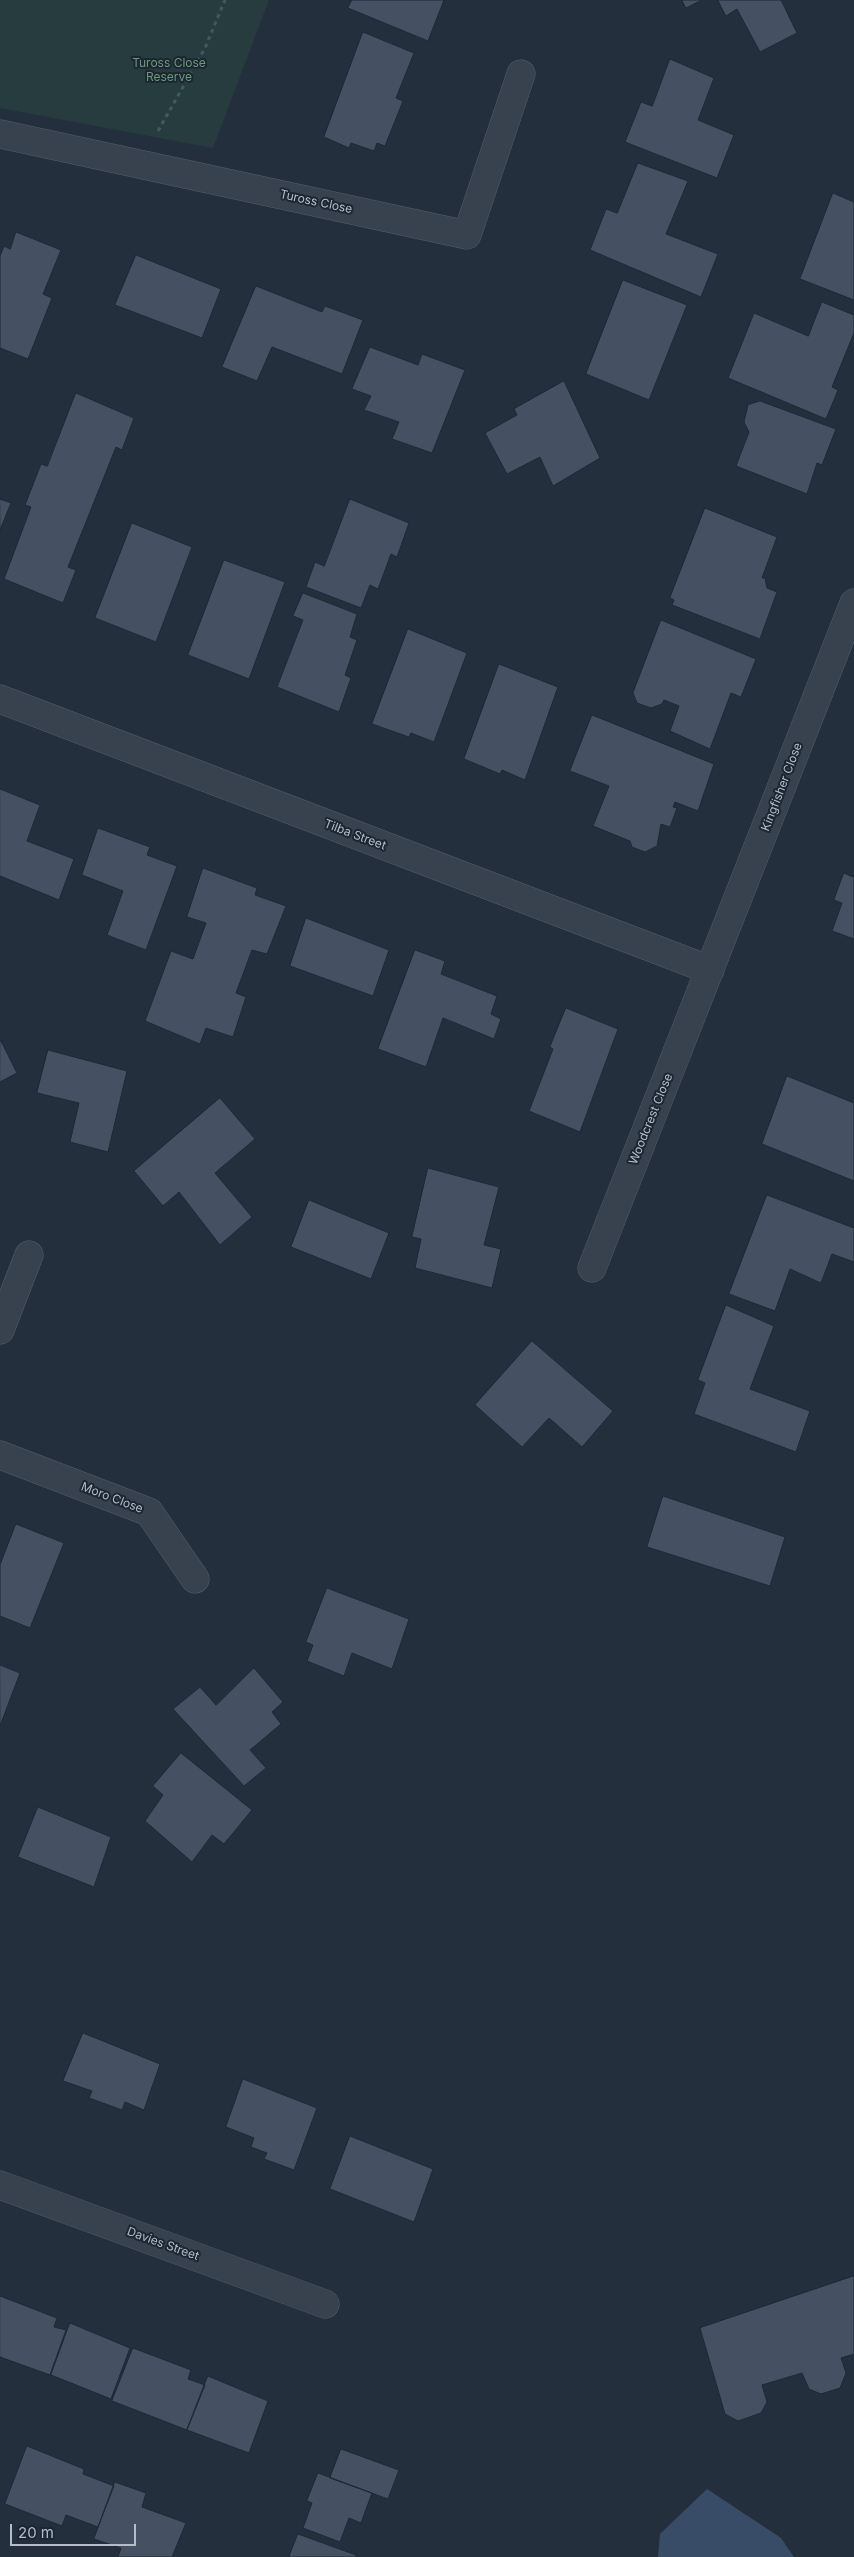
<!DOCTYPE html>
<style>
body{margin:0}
#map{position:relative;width:854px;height:2557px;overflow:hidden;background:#242f3e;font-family:Inter,sans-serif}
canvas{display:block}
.scale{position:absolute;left:10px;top:2524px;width:126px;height:22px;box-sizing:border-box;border:2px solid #b4bcc9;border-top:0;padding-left:6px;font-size:15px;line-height:18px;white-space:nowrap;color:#b4bcc9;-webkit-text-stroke:4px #1d2633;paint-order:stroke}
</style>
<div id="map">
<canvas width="854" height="2557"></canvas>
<div class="scale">20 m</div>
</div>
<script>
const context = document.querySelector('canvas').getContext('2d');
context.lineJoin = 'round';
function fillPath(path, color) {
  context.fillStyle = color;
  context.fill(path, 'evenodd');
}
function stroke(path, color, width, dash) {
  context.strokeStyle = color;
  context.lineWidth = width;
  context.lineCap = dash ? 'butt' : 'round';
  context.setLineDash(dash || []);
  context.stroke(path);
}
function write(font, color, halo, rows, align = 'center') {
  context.font = font + ' Inter,sans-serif';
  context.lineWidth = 4;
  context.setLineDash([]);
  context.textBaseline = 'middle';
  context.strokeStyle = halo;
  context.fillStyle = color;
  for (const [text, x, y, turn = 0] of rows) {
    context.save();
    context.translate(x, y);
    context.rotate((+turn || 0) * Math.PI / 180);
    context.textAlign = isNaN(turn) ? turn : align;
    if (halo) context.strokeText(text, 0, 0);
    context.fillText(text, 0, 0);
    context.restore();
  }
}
fillPath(new Path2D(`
 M0 0H269L213 148 0 108Z`), '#263c3f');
fillPath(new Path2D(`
 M707 2489 781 2538 794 2557H658L660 2534Z`), '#394c67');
const building = new Path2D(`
 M352 0H444L428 41 348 8Z
 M682 0H702L686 8Z
 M718 0H781L797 33 760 52 737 9 726 16Z
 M363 32 414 53 396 98 403 101 385 146 377 143 374 151 351 143 349 148 324 137Z
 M670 59 714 78 698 120 734 135 717 178 625 142 641 102 652 106Z
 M638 163 688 181 666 234 718 254 701 297 590 250 606 209 617 213Z
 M833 193 854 202V300L800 279Z
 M16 232 61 250 43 294 52 298 28 359 0 348V256L4 246 10 249Z
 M136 255 221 289 202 338 115 305Z
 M623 280 687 305 649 400 586 374Z
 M256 286 322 312 325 306 363 320 342 374 272 347 257 381 222 367Z
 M822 302 854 315V333L832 387 838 390 826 419 728 378 754 313 808 336Z
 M370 347 418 365 422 354 465 370 432 453 392 439 399 422 364 410 371 396 352 389Z
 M564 381 600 458 553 486 540 457 507 474 485 433 517 415 514 409Z
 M76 393 134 418 122 450 116 447 68 567 76 570 63 603 4 579 31 507 25 505 41 464 47 466Z
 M760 401 836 429 822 465 817 463 807 494 736 466 749 432 744 422 748 405Z
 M0 499 11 503 0 530Z
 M350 499 409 523 397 557 391 554 378 589 370 585 361 608 306 587 315 562 324 566Z
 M705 508 777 537 762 578H765L767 588 777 592 760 639 672 605 674 600 670 598Z
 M132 523 192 547 156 642 95 618Z
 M224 560 285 582 249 679 188 655Z
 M303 593 357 614 350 637 357 640 345 675 351 678 339 712 277 687 303 620 293 616Z
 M661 620 756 659 741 697 731 693 710 749 670 731 679 706 664 700 662 704 651 708 637 703 633 693Z
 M408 629 467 653 434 742 411 733 409 737 372 724Z
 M499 664 558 687 525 780 502 770 500 774 464 759Z
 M592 715 714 764 698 811 675 802 673 807 677 808 670 827 661 824 657 846 645 852 632 847 630 841 593 826 609 786 570 771Z
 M0 789 40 805 27 841 74 859 59 900 0 876Z
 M98 828 150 847 147 855 177 866 146 950 107 935 123 891 82 875Z
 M203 868 257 888 255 895 286 906 267 954 252 950 236 993 246 997 233 1037 206 1028 200 1044 145 1021 171 951 193 959 206 923 187 917Z
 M844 873 853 877 854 874V939L832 931 842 903 834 900Z
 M306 918 389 950 373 996 290 966Z
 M415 950 445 961 441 974 497 996 491 1014 501 1019 494 1039 443 1018 426 1067 378 1049Z
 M566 1008 618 1029 580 1132 529 1111 553 1049 550 1047Z
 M0 1039 17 1073 0 1082Z
 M48 1050 127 1071 108 1152 70 1142 79 1103 37 1093Z
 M787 1076 854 1103V1181L762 1144Z
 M220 1098 255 1139 215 1173 252 1217 220 1245 179 1192 163 1206 134 1171Z
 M428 1168 499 1187 484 1245 501 1249 492 1288 415 1268 421 1239 412 1237Z
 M767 1195 854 1228V1262L832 1254 821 1283 790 1269 775 1311 729 1294Z
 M309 1200 389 1233 371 1279 291 1247Z
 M726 1305 774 1326 750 1389 810 1411 796 1452 694 1414 705 1383 698 1380Z
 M532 1341 613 1411 582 1447 549 1418 522 1447 475 1405Z
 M663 1496 785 1537 770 1586 647 1547Z
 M16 1524 64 1543 30 1628 0 1616V1565Z
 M327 1588 409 1619 392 1669 352 1653 344 1676 307 1661 313 1645 306 1642Z
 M0 1665 20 1673 0 1726Z
 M254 1668 283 1702 272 1712 281 1724 250 1750 266 1768 244 1786 173 1709 200 1687 216 1705Z
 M181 1753 252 1810 224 1844 212 1835 192 1862 145 1821 163 1795 153 1786Z
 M38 1807 111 1837 94 1887 18 1857Z
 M83 2033 160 2064 144 2110 125 2102 122 2110 89 2098 92 2091 63 2081Z
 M243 2079 317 2108 294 2170 264 2159 267 2153 251 2147 254 2138 226 2127Z
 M350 2136 433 2169 414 2222 330 2189Z
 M854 2276V2354L841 2358 846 2373 840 2388 821 2394 809 2389 802 2373 762 2385 767 2402 761 2413 738 2421 725 2414 700 2328Z
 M0 2296 57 2318 54 2327 66 2330 50 2375 0 2357Z
 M70 2323 130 2348 111 2399 51 2375Z
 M133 2348 191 2370 188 2379 205 2385 187 2430 112 2401Z
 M208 2376 268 2401 249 2453 187 2430Z
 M27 2446 84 2469 83 2474 114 2486 98 2527 66 2515 62 2526 5 2504Z
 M341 2449 399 2470 388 2499 330 2478Z
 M318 2473 372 2493 361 2523 349 2518 340 2542 303 2528 312 2503 307 2501Z
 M115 2482 146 2493 142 2507 186 2523 172 2557H118L121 2548 94 2539Z
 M298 2534 356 2555V2557H289Z`);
fillPath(building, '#455162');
stroke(building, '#1f2835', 1);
const street = new Path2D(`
 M0 134 467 235 521 74
 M0 699 710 970
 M592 1268 854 603
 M0 1330 29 1255
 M0 1455 149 1512 195 1579
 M0 2185 325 2304`);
stroke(street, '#565f6c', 29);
stroke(new Path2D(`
 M158 131 205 48 225 0`), '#44595c', 3, [4, 4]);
stroke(street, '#38414e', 28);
write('12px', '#6b9a76', '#1d2633', [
 ["Tuross Close",169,63],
 ["Reserve",169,77]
]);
write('12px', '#b4bcc9', '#1d2633', [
 ["Tuross Close",316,202,12],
 ["Kingfisher Close",782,787,-69],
 ["Tilba Street",355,835,21],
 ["Woodcrest Close",651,1119,-68],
 ["Moro Close",112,1498,21],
 ["Davies Street",163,2244,20]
]);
</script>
